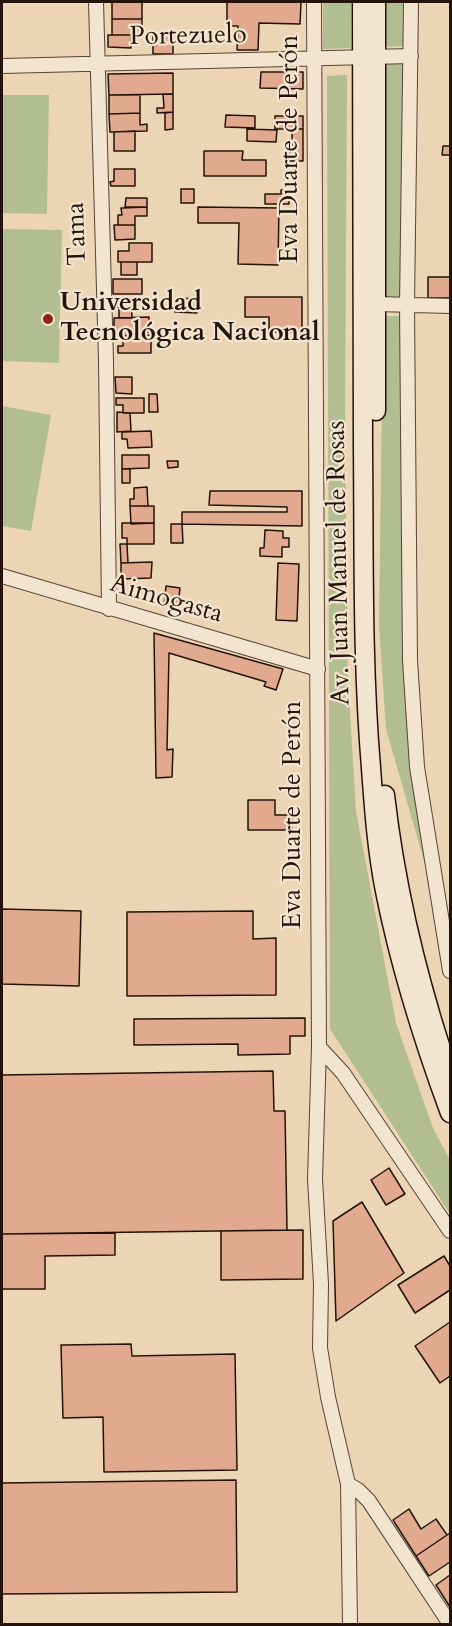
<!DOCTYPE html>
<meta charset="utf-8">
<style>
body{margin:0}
#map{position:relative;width:452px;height:1626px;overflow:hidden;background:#ebd5b4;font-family:Cardo,serif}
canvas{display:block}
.frame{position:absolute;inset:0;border:3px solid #24130a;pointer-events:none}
</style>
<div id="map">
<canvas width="452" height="1626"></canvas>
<div class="frame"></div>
</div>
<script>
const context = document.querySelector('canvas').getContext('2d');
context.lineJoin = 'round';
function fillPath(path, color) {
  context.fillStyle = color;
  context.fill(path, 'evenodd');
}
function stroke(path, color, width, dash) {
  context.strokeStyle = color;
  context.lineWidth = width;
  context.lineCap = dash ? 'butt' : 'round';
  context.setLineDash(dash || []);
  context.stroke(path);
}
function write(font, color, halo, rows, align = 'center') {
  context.font = font + ' Cardo,serif';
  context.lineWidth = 4.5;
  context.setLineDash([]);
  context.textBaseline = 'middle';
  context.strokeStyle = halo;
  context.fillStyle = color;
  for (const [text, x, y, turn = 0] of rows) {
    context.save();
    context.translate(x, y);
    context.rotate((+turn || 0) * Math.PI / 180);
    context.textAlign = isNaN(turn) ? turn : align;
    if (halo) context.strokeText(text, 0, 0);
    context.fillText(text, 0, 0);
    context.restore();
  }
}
fillPath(new Path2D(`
 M323 2H351V48L323 49Z
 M386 2H407V46L385 47Z
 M406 63 403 298H383L385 64Z
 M347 75 345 421 348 680 356 811 396 1023 433 1128 450 1160V1214L330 1029 327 76Z
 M2 95H49L47 214 2 213Z
 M2 229 62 230 59 363 2 361Z
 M383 316H402L404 673 408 745 427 871 386 729 379 624Z
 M2 406 51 415 31 531 2 526Z`), '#b2be91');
const building = new Path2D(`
 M112 2H142V19H112Z
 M227 2H301L300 24 259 23 258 50H237L238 26H227Z
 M112 19H142V35H112Z
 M173 34V54H153V35Z
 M108 35H131V48L108 47Z
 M261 72H303V89L260 88Z
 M173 73V94L109 95 108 74Z
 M163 94H173V112L157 113V108H164Z
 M109 95H140V113L109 114Z
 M173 112V129L165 130V113Z
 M140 113V125L147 124V131L110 132 109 114Z
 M226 115 255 116V128L225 127Z
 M275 116H303V129H275Z
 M247 129 277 130 276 142 247 141Z
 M292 129H303V161H288V152H292Z
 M135 131V151H114V132Z
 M443 146H450V155H442Z
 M204 151H243L242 160H266V176H204Z
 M114 169H135V186H111L110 182 114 181Z
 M181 189H194V203H181Z
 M281 190H289V204H265V194H281Z
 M126 198H147V207H125Z
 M147 207V216H135V225H118V215H122L121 208Z
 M198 207 279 208 278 265 238 264 239 223H198Z
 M114 225H135V239L115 240Z
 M129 243H152V262H118V251H129Z
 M121 262H137V275H121Z
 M428 277H450V298H428Z
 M113 279H142V294H113Z
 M245 297H302V332H269V317H245Z
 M176 298 198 299 197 313 175 312Z
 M131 299 132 318H119V307L115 308V300Z
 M149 317V332H140V335L114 336V318Z
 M151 335V353H118V346H123V336Z
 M115 377H132V394L116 393Z
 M149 394H157L158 412H149Z
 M116 398H144V413H123V405H116Z
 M117 412 130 413 131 431 117 432Z
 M151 431 152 447 128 448 127 439H122V432Z
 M122 455H149V468L122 469Z
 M167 461H178V467L168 468Z
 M122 469H130V483H122Z
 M147 487 148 506H130V499H134V488Z
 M210 491H302V526L182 524V512H287V507L209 505Z
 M130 506H154V523L131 524Z
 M122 523H154V544H127V538H122Z
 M171 524H182L183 543H171Z
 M265 530 283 531V538H289V547H282V557L260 556V548H264Z
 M120 544H127L128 563H121Z
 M152 562 151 578 121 579V563Z
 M278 563 299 564 297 621 276 620Z
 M166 586 180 588 178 606 164 605Z
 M154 633 283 669 276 690 264 686 266 682 169 653 167 750 173 749 172 777 156 778Z
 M248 800H275V815H292V830H248Z
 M2 909 81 911 79 986 2 984Z
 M253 911V939L276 938V995L127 996V912Z
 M305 1018V1036H290V1054L238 1055V1044L134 1045V1019Z
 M273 1071 274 1111H285L287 1230 2 1234V1075Z
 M389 1168 405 1194 386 1205 371 1180Z
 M362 1202 404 1273 336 1321 333 1221Z
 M303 1230V1279L221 1280V1231Z
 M115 1233V1255L45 1256V1289H2V1234Z
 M444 1256 450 1266V1290L415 1313 398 1285Z
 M450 1322V1376L440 1383 415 1346Z
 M131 1344 132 1356 235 1354 237 1470 104 1472 103 1417 63 1418 61 1345Z
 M236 1480 237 1592 2 1594V1483Z
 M409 1509 421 1529 436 1519 447 1535 416 1556 393 1520Z
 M450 1533V1562L429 1576 416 1556Z
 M450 1575V1607L436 1585Z`);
fillPath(building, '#e1aa8f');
stroke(building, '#24130a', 1.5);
const minor = new Path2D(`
 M96 2 106 361 109 609
 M314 2 319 1047 315 1179 321 1284 320 1348 328 1397 348 1484 350 1624
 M411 2 407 306 410 660 417 767 450 971
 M2 66 411 56
 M377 304 450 306
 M2 576 318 669
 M319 1047 343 1073 450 1231
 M348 1484 358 1490 369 1501 450 1624`);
const secondary = new Path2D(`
 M362 2C363 150 363 298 363 447 364 554 362 661 371 768 374 809 377 851 385 891 400 967 423 1040 450 1113
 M376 411V2
 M385 795C396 891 419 985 450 1076`);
stroke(minor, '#564434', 16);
stroke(secondary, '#24130a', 21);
stroke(minor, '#f2e4ce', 14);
stroke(secondary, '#f2e4ce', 18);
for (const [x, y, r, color] of [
 [48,319,6,"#8f2418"]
]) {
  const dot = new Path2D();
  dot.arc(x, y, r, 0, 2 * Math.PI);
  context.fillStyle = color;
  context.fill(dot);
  stroke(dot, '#f2e4ce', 2);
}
write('26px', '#24130a', '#f2e4ce', [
 ["Portezuelo",188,37,-1],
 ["Eva Duarte de Perón",291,149,-90],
 ["Tama",78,234,-92],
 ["Av. Juan Manuel de Rosas",340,563,-91],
 ["Aimogasta",166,600,16],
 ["Eva Duarte de Perón",294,815,-90]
]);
write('bold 26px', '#24130a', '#f2e4ce', [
 ["Universidad",60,304],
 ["Tecnológica Nacional",60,334]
], 'left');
</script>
